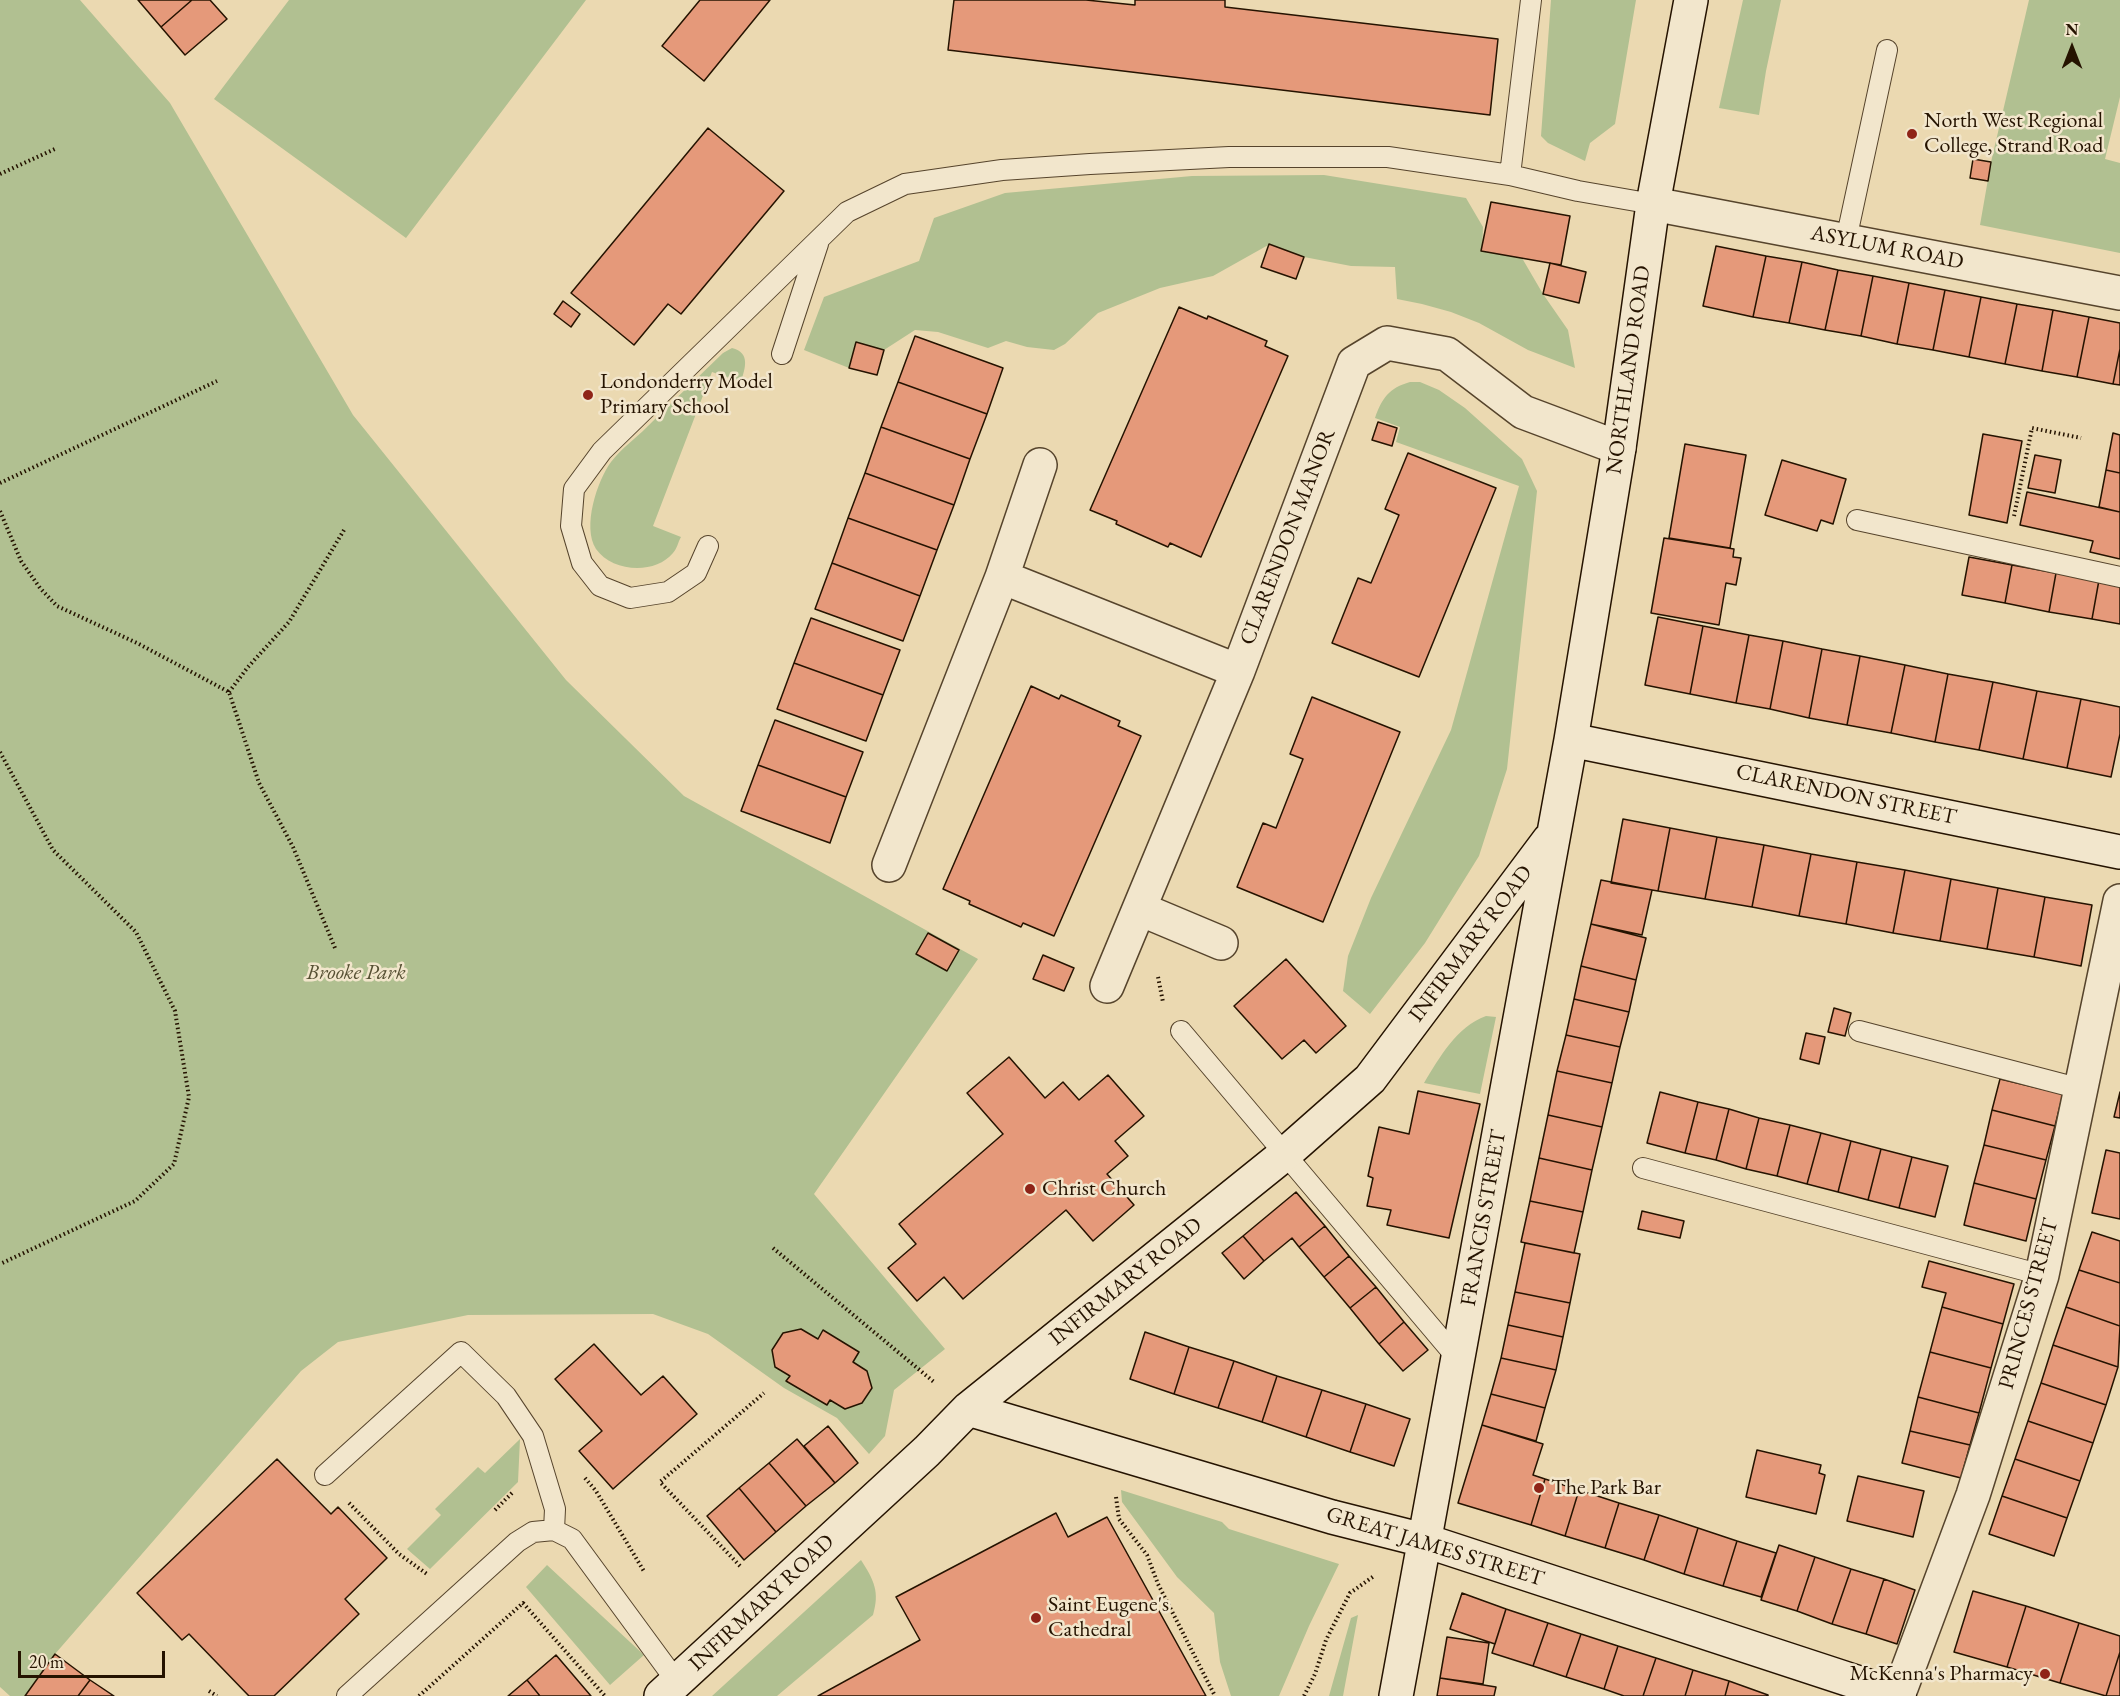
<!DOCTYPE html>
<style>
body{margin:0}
#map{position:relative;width:2120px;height:1696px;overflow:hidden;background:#ebd9b1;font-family:"EB Garamond",serif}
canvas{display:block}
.north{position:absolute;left:2042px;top:18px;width:60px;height:60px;-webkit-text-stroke:4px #f2e6cc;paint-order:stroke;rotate:0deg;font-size:16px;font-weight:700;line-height:24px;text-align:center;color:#251300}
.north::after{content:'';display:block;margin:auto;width:21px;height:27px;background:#251300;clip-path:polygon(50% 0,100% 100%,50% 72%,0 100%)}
.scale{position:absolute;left:18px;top:1651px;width:147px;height:27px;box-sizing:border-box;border:3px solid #251300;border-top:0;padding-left:8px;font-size:18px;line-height:21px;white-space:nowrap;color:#251300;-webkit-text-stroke:4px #f2e6cc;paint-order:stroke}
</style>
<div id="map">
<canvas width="2120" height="1696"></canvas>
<div class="north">N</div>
<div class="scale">20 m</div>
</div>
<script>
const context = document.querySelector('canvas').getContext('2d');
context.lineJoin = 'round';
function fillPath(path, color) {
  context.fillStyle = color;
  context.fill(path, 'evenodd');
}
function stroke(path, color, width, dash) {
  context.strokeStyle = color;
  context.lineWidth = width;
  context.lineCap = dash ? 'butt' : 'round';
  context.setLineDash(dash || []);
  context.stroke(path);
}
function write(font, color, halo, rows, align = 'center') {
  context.font = font + ' "EB Garamond",serif';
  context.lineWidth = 5;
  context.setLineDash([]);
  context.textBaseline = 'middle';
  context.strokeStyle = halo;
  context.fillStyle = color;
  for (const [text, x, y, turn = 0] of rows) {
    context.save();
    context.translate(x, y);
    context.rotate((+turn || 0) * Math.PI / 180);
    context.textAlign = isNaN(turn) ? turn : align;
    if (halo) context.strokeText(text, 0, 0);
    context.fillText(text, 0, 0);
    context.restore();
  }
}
fillPath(new Path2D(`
 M0 0H80L170 103 353 415 566 680 684 796 978 959 814 1194 945 1349 894 1390 885 1436 869 1454 837 1418 784 1388 708 1334 653 1314 468 1315 338 1342 301 1371 55 1654 25 1696H10L0 1687Z
 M289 0H586L406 238 214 99Z
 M1551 0H1636L1615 124 1590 143 1585 161 1548 143 1541 136Z
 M1743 0H1781L1766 71 1759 115 1719 108Z
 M2029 0H2120V97L2105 159 2120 163V253L1980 225 1991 162Z
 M1324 175 1466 198 1483 227 1482 251 1522 258 1543 294 1568 330 1575 368 1528 350 1479 323 1451 312 1422 304 1397 299 1395 267 1351 266 1304 257 1270 244 1213 276 1160 288 1098 313 1065 344 1054 350 1027 347 1006 341 988 348 938 332 915 330 884 350 856 342 849 368 804 350 824 297 919 261 934 218 1005 193 1192 176Z
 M732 348C751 353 745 368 741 382L712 372 653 526 681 537C678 542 677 549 673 553 655 575 612 572 596 549 582 527 597 481 611 462 621 449 636 438 647 427 672 402 698 377 723 353Z
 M1410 382H1420L1439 390 1465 408 1522 459 1537 491 1507 769 1479 856 1425 943 1370 1014 1343 991 1348 956 1371 898 1451 730 1519 486 1396 442 1400 427 1375 418C1382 398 1389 388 1410 382Z
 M1486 1016 1496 1017 1480 1094 1424 1083C1440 1057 1456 1027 1486 1016Z
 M520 1439 518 1482 430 1569 407 1549 441 1515 435 1509 478 1467 485 1473Z
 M1121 1490 1222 1522 1229 1529 1339 1564 1309 1626 1279 1696H1231L1220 1662 1214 1613 1177 1577 1122 1502Z
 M861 1560C874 1580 880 1592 873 1615L777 1696H712Z
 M547 1565 644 1655 610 1685 526 1587Z
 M1358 1615 1343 1696H1329L1351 1618Z`), '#b1c091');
const building = new Path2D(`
 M138 0H192L161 27Z
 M192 0H210L227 19 185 55 161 27Z
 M700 0H770L704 81 662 46Z
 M954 0H1086L1135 5V0H1225V7L1498 39 1490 115 948 50Z
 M708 128 784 191 681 314 668 304 634 345 571 293Z
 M1973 159 1991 162 1988 181 1970 178Z
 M1491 202 1570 216 1561 265 1481 251Z
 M1269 244 1304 257 1296 279 1261 267Z
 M1716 246 1766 256 1753 317 1703 306Z
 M1766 256 1802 262 1789 323 1753 317Z
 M1802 262 1838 270 1825 330 1789 323Z
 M1550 263 1586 272 1579 303 1543 294Z
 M1838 270 1873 276 1861 336 1825 330Z
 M1873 276 1909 283 1897 344 1861 336Z
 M1909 283 1945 290 1933 350 1897 344Z
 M1945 290 1981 297 1969 357 1933 350Z
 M1981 297 2017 304 2005 364 1969 357Z
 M563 301 580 314 571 327 554 314Z
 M2017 304 2053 310 2042 371 2005 364Z
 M1179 307 1207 319 1208 316 1267 341 1265 346 1288 356 1201 557 1170 543 1168 547 1116 524 1117 521 1090 510Z
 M2053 310 2089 317 2077 377 2042 371Z
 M2089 317 2120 323V349L2113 384 2077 377Z
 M915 336 1003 368 987 414 898 382Z
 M856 342 884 350 877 375 849 368Z
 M2120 349V385L2113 384Z
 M898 382 987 414 970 459 881 427Z
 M1378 422 1397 428 1392 446 1372 440Z
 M881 427 970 459 954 505 865 473Z
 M2113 433 2120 435V473L2106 470Z
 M1983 434 2022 441 2007 523 1969 515Z
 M1685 444 1746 455 1730 548 1669 538Z
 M1408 453 1496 488 1419 677 1332 643 1358 578 1371 583 1399 515 1385 509Z
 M2035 455 2061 460 2055 493 2028 488Z
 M1782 460 1846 479 1833 524 1821 520 1817 531 1765 515Z
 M2106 470 2120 473V512L2099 507Z
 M865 473 954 505 937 550 848 518Z
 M2027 492 2120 512V559L2090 552 2093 541 2020 525Z
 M848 518 937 550 920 596 832 563Z
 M1664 538 1734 549 1733 557 1741 558 1736 585 1726 583 1719 625 1651 613Z
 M1969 557 2012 565 2005 603 1962 595Z
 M832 563 920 596 903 641 815 609Z
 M2012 565 2056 573 2049 612 2005 603Z
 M2056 573 2099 580 2092 619 2049 612Z
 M2099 580 2120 584V624L2092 619Z
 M1658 617 1703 626 1690 694 1645 685Z
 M811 618 900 650 883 695 794 663Z
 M1703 626 1749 635 1736 703 1690 694Z
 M1749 635 1783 641 1770 709 1736 703Z
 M1783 641 1822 649 1809 718 1770 709Z
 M1822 649 1860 656 1847 725 1809 718Z
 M1860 656 1905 665 1891 733 1847 725Z
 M794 663 883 695 866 741 777 709Z
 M1905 665 1948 674 1935 742 1891 733Z
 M1948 674 1993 682 1979 750 1935 742Z
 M1993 682 2037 691 2023 759 1979 750Z
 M1031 686 1059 699 1061 695 1120 721 1118 726 1141 736 1054 936 1023 923 1021 927 969 904 970 901 943 889Z
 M2037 691 2081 699 2067 768 2023 759Z
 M1312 697 1400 732 1323 922 1237 887 1263 823 1276 828 1303 759 1290 754Z
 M2081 699 2120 707V734L2111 777 2067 768Z
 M775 720 863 752 846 797 758 765Z
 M758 765 846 797 830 843 741 811Z
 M1623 819 1670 828 1658 891 1611 883Z
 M1670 828 1717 837 1705 899 1658 891Z
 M1717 837 1764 845 1752 907 1705 899Z
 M1764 845 1811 854 1799 916 1752 907Z
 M1811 854 1857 862 1846 924 1799 916Z
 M1857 862 1905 870 1893 933 1846 924Z
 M1905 870 1951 879 1940 941 1893 933Z
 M1951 879 1998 888 1987 949 1940 941Z
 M1601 880 1652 890 1642 935 1591 924Z
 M1998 888 2045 897 2034 957 1987 949Z
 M2045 897 2092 905 2081 966 2034 957Z
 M1591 924 1646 938 1636 980 1581 966Z
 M928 933 959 950 947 971 916 954Z
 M1043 955 1074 968 1064 991 1033 979Z
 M1286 959 1346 1026 1316 1053 1304 1040 1282 1059 1234 1006Z
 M1581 966 1636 980 1629 1012 1574 999Z
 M1574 999 1629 1012 1620 1047 1566 1035Z
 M1834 1008 1851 1013 1845 1036 1828 1032Z
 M1806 1033 1825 1037 1819 1064 1800 1059Z
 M1566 1035 1620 1047 1612 1083 1557 1071Z
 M1009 1057 1045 1098 1063 1082 1079 1100 1108 1075 1144 1116 1115 1141 1128 1156 1107 1174 1134 1205 1093 1241 1066 1210 963 1299 944 1277 917 1301 888 1268 916 1244 899 1224 1003 1134 967 1093Z
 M1557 1071 1612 1083 1602 1127 1548 1115Z
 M2000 1079 2063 1094 2055 1126 1992 1110Z
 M1418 1091 1480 1104 1449 1238 1387 1225 1391 1210 1367 1206 1373 1178 1368 1176 1379 1127 1409 1134Z
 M1660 1092 1698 1102 1685 1153 1647 1143Z
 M2120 1092V1118L2114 1117Z
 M1698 1102 1729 1109 1716 1160 1685 1153Z
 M1729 1109 1759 1118 1746 1169 1716 1160Z
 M1992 1110 2055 1126 2046 1160 1984 1145Z
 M1548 1115 1602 1127 1592 1170 1539 1158Z
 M1759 1118 1790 1125 1777 1176 1746 1169Z
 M1790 1125 1821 1133 1807 1184 1777 1176Z
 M1821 1133 1851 1141 1838 1192 1807 1184Z
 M1851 1141 1881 1149 1868 1200 1838 1192Z
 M1984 1145 2046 1160 2036 1199 1974 1183Z
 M1881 1149 1912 1157 1899 1208 1868 1200Z
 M2106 1150 2120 1153V1219L2092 1213Z
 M1912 1157 1948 1166 1935 1217 1899 1208Z
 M1539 1158 1592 1170 1583 1212 1530 1201Z
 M1974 1183 2036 1199 2026 1241 1964 1225Z
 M1296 1192 1325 1226 1299 1247 1292 1238 1264 1261 1243 1236Z
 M1530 1201 1583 1212 1574 1253 1521 1242Z
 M1642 1211 1684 1221 1680 1238 1638 1229Z
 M1325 1226 1349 1256 1324 1277 1299 1247Z
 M2092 1232 2120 1241V1283L2079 1270Z
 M1243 1236 1264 1261 1244 1279 1222 1253Z
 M1525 1243 1580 1254 1570 1303 1515 1292Z
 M1349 1256 1376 1287 1350 1308 1324 1277Z
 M1929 1261 2014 1284 2003 1324 1942 1307 1946 1293 1922 1287Z
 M2079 1270 2120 1283V1326L2066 1307Z
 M1376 1287 1404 1322 1379 1344 1350 1308Z
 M1515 1292 1570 1303 1563 1337 1508 1325Z
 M1942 1307 2003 1324 1991 1368 1930 1352Z
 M2066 1307 2120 1326 2118 1367 2053 1345Z
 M1404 1322 1428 1350 1403 1371 1379 1344Z
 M1508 1325 1563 1337 1556 1370 1501 1358Z
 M801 1329 818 1339 823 1330 859 1352 853 1362 867 1371 872 1388 862 1403 845 1409 830 1400 827 1405 786 1381 790 1376 775 1367 772 1350 783 1333Z
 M1145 1332 1189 1347 1174 1394 1130 1379Z
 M594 1344 641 1395 663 1376 697 1414 613 1489 579 1451 602 1431 555 1379Z
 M2053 1345 2118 1367 2106 1405 2041 1383Z
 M1189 1347 1234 1361 1218 1408 1174 1394Z
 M1930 1352 1991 1368 1979 1413 1918 1397Z
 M1501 1358 1556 1370 1545 1408 1491 1394Z
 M1234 1361 1277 1376 1262 1422 1218 1408Z
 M1277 1376 1322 1390 1306 1437 1262 1422Z
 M2041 1383 2106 1405 2093 1443 2028 1421Z
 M1322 1390 1366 1404 1350 1452 1306 1437Z
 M1491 1394 1545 1408 1536 1441 1482 1425Z
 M1918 1397 1979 1413 1970 1445 1910 1431Z
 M1366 1404 1410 1419 1394 1466 1350 1452Z
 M2028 1421 2093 1443 2080 1481 2015 1459Z
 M1482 1425 1543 1444 1533 1475 1545 1479 1531 1525 1458 1503Z
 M828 1426 858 1463 835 1483 804 1446Z
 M1910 1431 1970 1445 1961 1478 1902 1463Z
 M797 1439 835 1483 806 1506 769 1463Z
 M1757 1450 1821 1465 1819 1473 1825 1475 1816 1514 1746 1497Z
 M277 1459 331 1514 338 1507 387 1558 345 1599 359 1614 274 1696H249L189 1634 182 1640 137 1593Z
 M2015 1459 2080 1481 2067 1518 2002 1496Z
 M769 1463 806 1506 776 1532 739 1488Z
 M1858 1476 1924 1491 1913 1537 1847 1521Z
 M1545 1479 1579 1490 1565 1536 1531 1525Z
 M739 1488 776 1532 744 1560 707 1516Z
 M1579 1490 1619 1503 1605 1548 1565 1536Z
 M2002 1496 2067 1518 2054 1556 1989 1534Z
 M1619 1503 1659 1515 1644 1560 1605 1548Z
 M1056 1513 1068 1537 1107 1517 1206 1696H818L920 1640 896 1597Z
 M1659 1515 1698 1528 1684 1574 1644 1560Z
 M1698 1528 1737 1541 1723 1586 1684 1574Z
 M1737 1541 1776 1553 1761 1597 1723 1586Z
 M1779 1545 1815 1557 1797 1611 1761 1600Z
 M1815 1557 1851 1569 1832 1624 1797 1611Z
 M1851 1569 1884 1579 1866 1634 1832 1624Z
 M1884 1579 1915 1590 1897 1644 1866 1634Z
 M1973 1591 2026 1606 2007 1667 1954 1652Z
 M1462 1593 1506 1609 1495 1644 1450 1629Z
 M2026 1606 2079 1623 2060 1683 2007 1667Z
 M1506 1609 1548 1623 1533 1666 1492 1653Z
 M1548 1623 1581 1634 1566 1677 1533 1666Z
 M2079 1623 2120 1636V1652L2106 1696 2060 1683Z
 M1581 1634 1618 1646 1604 1689 1566 1677Z
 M1447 1637 1489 1643 1483 1684 1440 1678Z
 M1618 1646 1656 1658 1643 1696H1624L1604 1689Z
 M2120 1652V1696H2106Z
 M55 1654 90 1680 78 1696H25Z
 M556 1655 591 1696H540L527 1680Z
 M1656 1658 1693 1670 1685 1696H1643Z
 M1693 1670 1729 1681 1725 1696H1685Z
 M1440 1678 1496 1687 1494 1696H1437Z
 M90 1680 114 1696H78Z
 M527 1680 540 1696H508Z
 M1729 1681 1768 1695V1696H1725Z`);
fillPath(building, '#e5997a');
stroke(building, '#251300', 1.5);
const service = new Path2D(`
 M1510 175 1531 0
 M1846 240 1887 50
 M782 354 818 244
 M1857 520 2120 577
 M708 546 696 573 668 592 630 598 600 586 582 563 571 526 574 489 602 451 847 212 905 184 1002 170 1090 164 1229 157H1388L1510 175 1578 191 1653 204
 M1181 1031 1458 1359
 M1859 1031 2081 1089
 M1643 1168 2042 1275
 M325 1475 461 1352 506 1396 533 1436 555 1509 554 1530
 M347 1696 517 1542 533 1532 554 1530 572 1539 677 1682`);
const minor = new Path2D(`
 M1653 204 2120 293
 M1002 577 1238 671
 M889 865 1002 577 1040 465
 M1140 909 1221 943
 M1107 986 1238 671 1354 363 1387 343 1447 354 1523 412 1619 448
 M1898 1696 1973 1495 2042 1275 2120 901`);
const secondary = new Path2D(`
 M1571 740 2120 852
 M968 1409 1332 1517 1423 1540 1899 1696
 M661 1696 927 1451 968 1409 1285 1154 1370 1079 1549 840
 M1396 1696 1571 740 1619 448 1653 204 1691 0`);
stroke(service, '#56442c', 22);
stroke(minor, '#56442c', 36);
stroke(secondary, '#251300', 36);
stroke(new Path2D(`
 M0 174 57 148
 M0 483 217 381
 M0 511 21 561 40 588 57 606 137 643 229 692 259 783 293 847 335 948
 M2014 516 2032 428 2081 438
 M229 692 248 667 289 622 344 530
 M0 752 53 850 136 932 175 1011 189 1097 174 1164 135 1201 0 1264
 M1158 977 1163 1002
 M773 1248 934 1382
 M585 1478 596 1491 645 1573
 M1116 1497 1119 1519 1147 1555 1158 1584 1215 1696
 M349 1503 399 1554 427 1574
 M495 1510 513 1492
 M740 1566 660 1482 764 1393
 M209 1691 217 1696
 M419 1696 523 1603 605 1696
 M1304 1696 1315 1674 1326 1640 1350 1593 1374 1576`), '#251300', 4, [1.5, 3]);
stroke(service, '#f2e6cc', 20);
stroke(minor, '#f2e6cc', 33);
stroke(secondary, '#f2e6cc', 33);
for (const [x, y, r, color] of [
 [1912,134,6,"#8f2418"],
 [588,395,6,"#8f2418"],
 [1030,1189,6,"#8f2418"],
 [1539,1488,6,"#8f2418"],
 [1036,1618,6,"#8f2418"],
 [2045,1674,6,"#8f2418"]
]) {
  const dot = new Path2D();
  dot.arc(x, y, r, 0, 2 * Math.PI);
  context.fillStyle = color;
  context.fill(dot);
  stroke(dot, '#f2e6cc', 2);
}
write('22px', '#251300', '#f2e6cc', [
 ["North West Regional",1924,121],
 ["College, Strand Road",1924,146],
 ["Londonderry Model",600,382],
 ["Primary School",600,407],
 ["Christ Church",1042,1189],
 ["The Park Bar",1551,1488],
 ["Saint Eugene's",1048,1605],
 ["Cathedral",1048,1630],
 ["McKenna's Pharmacy",2033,1674,"right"]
], 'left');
write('22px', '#251300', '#f2e6cc', [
 ["ASYLUM ROAD",1887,248,11],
 ["NORTHLAND ROAD",1629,370,-82],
 ["CLARENDON MANOR",1288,537,-69],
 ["CLARENDON STREET",1846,795,12],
 ["INFIRMARY ROAD",1471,944,-53],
 ["FRANCIS STREET",1484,1218,-80],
 ["INFIRMARY ROAD",1126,1282,-39],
 ["PRINCES STREET",2029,1304,-75],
 ["GREAT JAMES STREET",1435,1547,17],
 ["INFIRMARY ROAD",762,1603,-43]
]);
write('italic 22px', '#565033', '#f2e6cc', [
 ["Brooke Park",356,973]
]);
</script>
